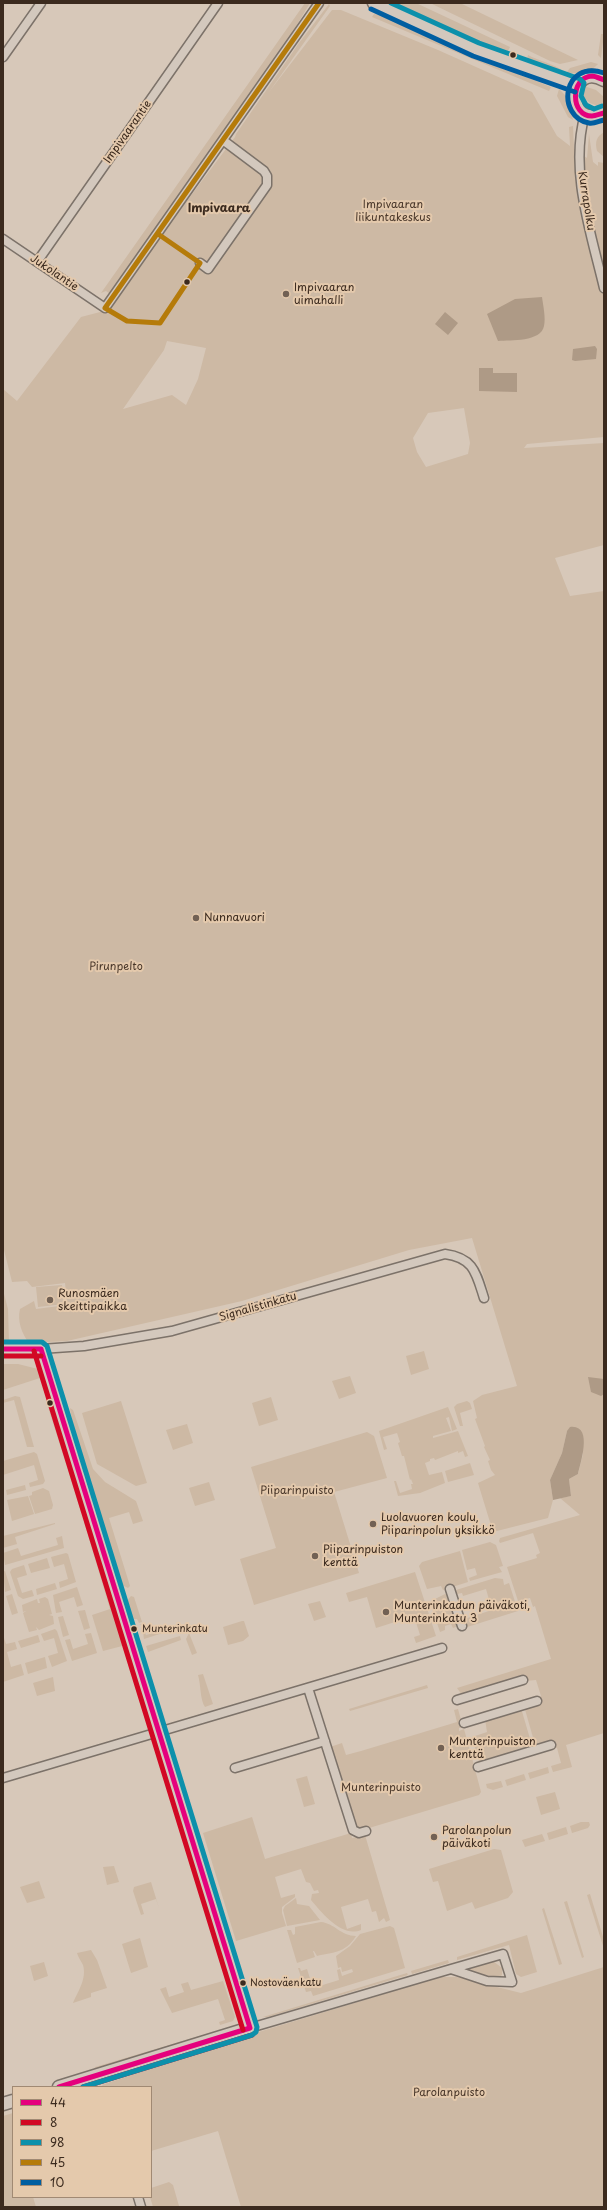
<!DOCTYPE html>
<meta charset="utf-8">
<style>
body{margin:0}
#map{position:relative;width:607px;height:2210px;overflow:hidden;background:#d7c8b9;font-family:"Playpen Sans",sans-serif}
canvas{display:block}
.frame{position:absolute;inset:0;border:4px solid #3b2a1e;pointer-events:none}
.legend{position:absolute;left:12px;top:2086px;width:140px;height:112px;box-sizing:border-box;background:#e4c9ac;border:1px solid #a08973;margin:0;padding:5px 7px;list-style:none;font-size:12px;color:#3b2a1e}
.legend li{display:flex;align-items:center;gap:8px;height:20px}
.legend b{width:20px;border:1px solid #a08973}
</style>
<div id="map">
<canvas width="607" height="2210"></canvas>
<div class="frame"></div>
<ul class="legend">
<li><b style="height:5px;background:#e5007d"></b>44</li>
<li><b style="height:5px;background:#d20824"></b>8</li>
<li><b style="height:5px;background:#0c90ab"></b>98</li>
<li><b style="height:5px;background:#b57b0a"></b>45</li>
<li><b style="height:5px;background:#005ea1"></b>10</li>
</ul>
</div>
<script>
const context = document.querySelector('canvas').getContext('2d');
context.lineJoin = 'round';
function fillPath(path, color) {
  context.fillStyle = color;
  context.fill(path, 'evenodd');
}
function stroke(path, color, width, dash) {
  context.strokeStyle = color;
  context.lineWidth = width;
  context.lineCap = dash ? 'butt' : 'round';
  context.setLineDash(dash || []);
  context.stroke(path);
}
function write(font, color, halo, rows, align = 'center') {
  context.font = font + ' "Playpen Sans",sans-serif';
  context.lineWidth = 4;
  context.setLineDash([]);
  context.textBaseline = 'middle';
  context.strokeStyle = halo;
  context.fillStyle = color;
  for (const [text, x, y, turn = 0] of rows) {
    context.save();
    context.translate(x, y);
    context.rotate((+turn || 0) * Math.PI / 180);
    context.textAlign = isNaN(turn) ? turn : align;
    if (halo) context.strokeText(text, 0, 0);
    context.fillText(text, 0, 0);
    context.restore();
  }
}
fillPath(new Path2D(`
 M305 3H310L286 43 110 294 106 291 101 293Z
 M392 3H416L510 47 508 51 478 44Z
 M430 3H460L578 60 560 64 550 61Z
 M329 4 330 6 269 92 332 10H341L438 50 532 92 557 136 570 146 569 127 573 126 574 149 587 158 589 134 593 162 598 166V162L604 163V437L527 444 524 448 604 443V545L555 558 570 596 604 591V1733L566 1745 572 1767 553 1772 551 1766 561 1763 557 1748 547 1750 536 1748 524 1706 531 1699 541 1696 536 1680 525 1681 523 1675 514 1677 515 1680 462 1695 457 1688 551 1659 535 1606 533 1607 530 1598 518 1601 507 1567 537 1558 536 1555 540 1553 533 1533 500 1543 499 1541 500 1538 580 1515 560 1498 571 1496 569 1479 578 1474 583 1454 567 1431 562 1453 550 1480 553 1500 548 1518 493 1532 478 1483 495 1475 491 1470 488 1461 490 1460 484 1447 485 1446 475 1419 477 1418 473 1401 482 1395 517 1386 472 1238 409 1250 242 1301 67 1341 29 1343C22 1334 17 1321 20 1309L34 1301 36 1309 67 1305 65 1283 32 1287 27 1281 12 1282 3 1246V389L17 401 81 317 104 311 235 137 236 134 299 43ZM167 341 206 348 198 379 186 405 172 395 123 409 164 350ZM464 408 470 443 468 454 426 467 417 452 413 438 428 413Z
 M374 14 390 17 491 63 551 87 549 91 372 17Z
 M601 34H604L601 58 598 55Z
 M528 55C537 60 556 65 562 70L561 72 527 59Z
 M591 62 598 64C590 73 578 74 566 73L570 68Z
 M584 86 596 90 604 97 602 106 600 107 590 103 580 94Z
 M559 89 568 98 573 120 568 117 557 96Z
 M604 132V157L597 151C595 142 596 137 604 132Z
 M62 1285 64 1304 38 1307 36 1287Z
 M3 1290 8 1309 9 1342H3Z
 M424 1351 429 1369 411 1375 406 1356Z
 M3 1364H18L38 1369 40 1378 3 1390Z
 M350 1376 356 1393 339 1399 332 1381Z
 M15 1396 20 1397 34 1447H27L14 1400 3 1403V1400Z
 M271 1397 278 1420 259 1426 252 1403Z
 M121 1401 147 1483 136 1486 97 1464 82 1413Z
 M467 1401 470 1403 472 1409 460 1413 463 1426H460L454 1407 457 1404Z
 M51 1406 84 1507 81 1512 48 1407Z
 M448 1407 457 1429 452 1431 449 1417 446 1418 451 1431 433 1436V1438L458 1431 468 1456 465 1457 463 1451 458 1453V1451L435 1460 434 1458 430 1459V1461L425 1463 429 1475 442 1472 445 1483 420 1493 398 1496 394 1481H396L400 1493 412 1489 411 1484H413L411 1479 410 1480 404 1456H402L398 1443 400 1442 397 1433 383 1437 387 1449 384 1450 379 1431Z
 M70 1408 73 1410 93 1469 105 1482 136 1501 143 1521 133 1524 129 1512 109 1518 130 1586 128 1588 120 1584 73 1427Z
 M187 1424 193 1443 173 1450 166 1430Z
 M367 1432 374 1436 387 1478 334 1492 359 1573 254 1605 240 1559 276 1548 251 1467Z
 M34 1452 37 1454 45 1481 43 1484 30 1487 29 1483 38 1480 34 1465 3 1475V1461Z
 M470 1463 474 1475 448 1482 445 1471Z
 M209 1482 215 1500 195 1506 189 1488Z
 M25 1485 26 1490 7 1495 6 1490Z
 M43 1488 49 1491 53 1505 52 1509 35 1514 29 1496 32 1495V1492Z
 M28 1496 34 1514 12 1521 7 1500Z
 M84 1522 89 1523 126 1645 103 1651 92 1615 110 1609Z
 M55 1523V1524L15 1537 17 1544 3 1548V1536Z
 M62 1536 64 1548 5 1565 3 1553 18 1548 21 1556 58 1545 56 1538Z
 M490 1542 496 1545 503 1566 499 1567 502 1572 470 1581 469 1578 477 1575 475 1568 467 1570 462 1550Z
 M460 1551 468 1582 443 1590 441 1586 427 1589 419 1566 422 1562Z
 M66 1553 68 1554 76 1582 60 1588 59 1582 68 1579 64 1564 54 1567 51 1557Z
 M47 1558 50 1568 31 1573 28 1564Z
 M24 1565 27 1575 17 1578 22 1593 32 1590 34 1596 23 1599 18 1596 10 1572 12 1569Z
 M5 1571 11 1590 5 1592 3 1572Z
 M415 1572 436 1636 416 1643 414 1637 420 1635 414 1616 376 1628 367 1597 349 1602 346 1593Z
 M495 1578 503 1579 504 1585 509 1583 518 1611 464 1628 461 1620 492 1610 486 1589 463 1596 462 1593 457 1594 456 1590Z
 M55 1583 57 1589 37 1595 36 1589Z
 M77 1587 83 1605 77 1607 74 1597 59 1602 62 1612 56 1613 53 1595Z
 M12 1594 18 1613 12 1615 6 1596Z
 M445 1594 449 1595 461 1625 453 1628 451 1624 445 1626V1630L440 1632 431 1605 435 1599Z
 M131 1596 134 1597 142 1622 139 1623 137 1619H134L126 1602Z
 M45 1597 48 1599 52 1614 49 1615 53 1616 54 1624 39 1630 36 1627 37 1630 29 1632 23 1613 26 1611 23 1612 22 1605 37 1599 38 1603H40L39 1599Z
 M320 1601 326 1617 314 1621 308 1604Z
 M85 1610 90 1628 84 1630 78 1611Z
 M63 1616 69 1635 63 1637 58 1617Z
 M242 1621H244L249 1636 243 1641 228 1645 223 1627Z
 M142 1624 146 1635 174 1627 175 1629 144 1639 142 1625H139Z
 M55 1629 57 1631 67 1661 52 1667 48 1656 58 1653 54 1638 44 1641 41 1634Z
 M91 1633 97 1653 72 1661 65 1640 70 1639 73 1649 88 1644 85 1634Z
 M189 1633 197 1653 192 1655 186 1639Z
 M3 1635 6 1644 15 1642 17 1649 7 1652 11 1667 21 1664 24 1675 3 1682Z
 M38 1635 40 1642 21 1648 18 1641Z
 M180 1636 181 1640 148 1652 146 1646Z
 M45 1657 47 1668 28 1674 25 1663Z
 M203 1674 213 1704 205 1707C200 1700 201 1685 198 1675Z
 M53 1677 55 1691 37 1696 33 1683Z
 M427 1685 428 1688 350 1711 349 1709Z
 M521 1708 533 1749 522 1752 521 1749 518 1750 519 1753 498 1760 496 1756 494 1757 495 1761 479 1762 472 1737 487 1732 485 1719Z
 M458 1709 463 1727 459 1728V1731L464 1729 471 1754 467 1756 468 1759 472 1758 481 1792 479 1795 359 1831 330 1747 342 1743 346 1755 361 1751 457 1722 454 1710Z
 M548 1767 549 1773 530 1779 528 1773Z
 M524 1774 526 1780 507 1786 505 1780Z
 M307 1776 315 1804 304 1807 296 1779Z
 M501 1781 503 1787 493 1790 487 1788 486 1784Z
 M555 1792 560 1809 541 1815 536 1797Z
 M252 1817 265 1859 351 1833 352 1838 365 1835 390 1920 386 1922 384 1918 379 1922 376 1911 372 1912 368 1899 341 1907 347 1929 361 1924V1930C342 1938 322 1913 311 1900L312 1894 319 1893 318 1890 314 1891 310 1883 306 1882 301 1869 275 1877 281 1898 295 1894V1897L282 1907V1913L286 1926 236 1941 203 1833Z
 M581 1822H589L590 1825 588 1828 572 1833 570 1826Z
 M566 1827 568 1834 549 1840 547 1833Z
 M542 1834 545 1841 525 1847 522 1840Z
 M494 1849 501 1850 513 1892 508 1898 475 1909 472 1902 447 1911 438 1881 433 1882 429 1869Z
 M114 1866 119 1882 107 1885 103 1867Z
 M39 1881 45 1898 27 1903 20 1887Z
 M151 1882 159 1908 156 1899 141 1904 144 1914 141 1915 133 1891 134 1887Z
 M590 1894 604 1940V1949L587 1895Z
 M296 1898 297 1904 309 1906 320 1920 287 1926 283 1910 285 1906Z
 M567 1901 584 1957 582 1958 564 1902Z
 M544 1908 562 1964 559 1965 542 1909Z
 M321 1922C334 1923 341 1936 356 1936 345 1954 332 1952 317 1956L314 1951H313L315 1957 297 1963 287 1930H291L293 1935 295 1934V1927Z
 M390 1926 394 1928 405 1968 313 1996 311 1991 306 1992 298 1968H300L301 1971 307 1969 313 1988 339 1980 337 1970 340 1969 342 1976 353 1972 352 1969 342 1972 341 1967 338 1968 336 1956 350 1946 360 1934Z
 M527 1935 537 1972 521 1977 516 1974 509 1945 457 1960V1957Z
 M140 1938 148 1967 131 1973 122 1944Z
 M91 1950 97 1960 107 1988 91 1993V1997L73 2003C78 1991 87 1979 83 1965 81 1961 78 1957 77 1953Z
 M448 1960 449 1963 412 1974 411 1971Z
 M493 1961 502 1968V1975L498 1978 462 1970Z
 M44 1962 48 1976 34 1981 30 1966Z
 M604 1967V2207H241L218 2131 151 2151V2087H103L102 2085 252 2034 440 1977H457L521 1993Z
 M407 1973 408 1975 268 2017H263Z
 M223 1981 235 2017 233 2021 220 2025 219 2022 225 2020 218 1999 172 2013 160 1989 166 1987 169 1997 184 1992 181 1984 188 1982 191 1990Z
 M213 2032 212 2034 94 2069 95 2067Z
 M13 2113V2197H33L36 2207H3V2116Z
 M169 2182 173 2185 179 2206 153 2207 150 2197 151 2188Z`), '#cdb9a4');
fillPath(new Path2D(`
 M542 297C543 305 546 318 544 326 541 342 511 340 498 341L487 314 515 299Z
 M445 312 458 323 448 335 435 324Z
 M595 346 597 349 596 359 575 361 572 360 573 349Z
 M479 368H493V373H517V392L479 391Z
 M588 1377 604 1379V1394L601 1396 591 1392Z
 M570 1427C594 1424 580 1464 578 1474L569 1479 571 1496 553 1500 550 1480 562 1453 567 1431Z`), '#ae9a86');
const street = new Path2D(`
 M3 57 41 3
 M585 114C569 170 591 233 604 288
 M3 239 105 308 319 3
 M37 262 218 3
 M200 263 208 269 267 185V176L264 171 224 141
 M41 1349 84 1346 172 1331 445 1254C474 1258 476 1273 484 1298
 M450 1589 462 1626
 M308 1688 353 1830 359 1833 366 1831
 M457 1700 523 1680
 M464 1723 537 1701
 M478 1767 551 1745
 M235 1768 325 1741
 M3 1778 442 1648
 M503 1954 512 1982 487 1981 451 1969Z
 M250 2028 451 1969
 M138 2197 141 2207`);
const secondary = new Path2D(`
 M374 3 476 50 577 85
 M604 80C568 59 563 132 604 113
 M3 1349H41L250 2028 59 2087
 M3 2104 13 2101`);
stroke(street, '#7c7269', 11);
stroke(secondary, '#7c7269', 15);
stroke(street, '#d3c8bd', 8);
stroke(secondary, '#d3c8bd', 12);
stroke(new Path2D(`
 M604 80C601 79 595 76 592 76 570 77 570 116 592 116 595 116 600 114 604 113
 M3 1349H41
 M41 1349 250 2028
 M59 2087 250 2028`), '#e5007d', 5);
stroke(new Path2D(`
 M34 1351 243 2030
 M3 1356H41
 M83 2087 252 2035`), '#d20824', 5);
stroke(new Path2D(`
 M391 3 479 43 580 79 584 83 581 96 586 105 594 109 602 106
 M3 1342H42L47 1346 257 2027 256 2032 252 2035 83 2087`), '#0c90ab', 5);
stroke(new Path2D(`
 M158 234 200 263 160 323 127 321 105 308 319 3`), '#b57b0a', 5);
stroke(new Path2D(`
 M371 9 473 56 575 92
 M604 73C562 59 556 117 589 123 594 124 599 121 604 120`), '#005ea1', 5);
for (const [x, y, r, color] of [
 [513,55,3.5,"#3b2a1e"],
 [187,282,3.5,"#3b2a1e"],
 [286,294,4,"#726154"],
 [196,918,4,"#726154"],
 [50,1300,4,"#726154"],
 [50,1403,3.5,"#3b2a1e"],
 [373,1524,4,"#726154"],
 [315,1556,4,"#726154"],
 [386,1612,4,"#726154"],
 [134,1629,3.5,"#3b2a1e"],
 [441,1748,4,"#726154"],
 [434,1837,4,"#726154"],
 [243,1983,3.5,"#3b2a1e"]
]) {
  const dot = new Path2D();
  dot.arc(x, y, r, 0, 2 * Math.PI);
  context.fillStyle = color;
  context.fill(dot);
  stroke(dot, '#e4c9ac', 1.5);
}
write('10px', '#3b2a1e', '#e4c9ac', [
 ["Munterinkatu",142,1629],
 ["Nostoväenkatu",250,1983]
], 'left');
write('11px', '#3b2a1e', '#e4c9ac', [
 ["Impivaarantie",128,132,-55],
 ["Kurrapolku",586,201,81],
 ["Jukolantie",54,273,34],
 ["Signalistinkatu",258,1307,-16]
]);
write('11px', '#49372a', '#e4c9ac', [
 ["Impivaaran",393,205],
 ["liikuntakeskus",393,218],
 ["Pirunpelto",116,967],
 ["Piiparinpuisto",297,1491],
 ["Munterinpuisto",381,1788],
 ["Parolanpuisto",449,2093]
]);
write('11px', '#3b2a1e', '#e4c9ac', [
 ["Impivaaran",294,288],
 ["uimahalli",294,301],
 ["Nunnavuori",204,918],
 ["Runosmäen",58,1294],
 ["skeittipaikka",58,1307],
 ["Luolavuoren koulu,",381,1518],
 ["Piiparinpolun yksikkö",381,1531],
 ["Piiparinpuiston",323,1550],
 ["kenttä",323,1563],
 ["Munterinkadun päiväkoti,",394,1606],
 ["Munterinkatu 3",394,1619],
 ["Munterinpuiston",449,1742],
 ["kenttä",449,1755],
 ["Parolanpolun",442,1831],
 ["päiväkoti",442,1844]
], 'left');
write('bold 12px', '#3b2a1e', '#e4c9ac', [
 ["Impivaara",219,209]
]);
</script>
